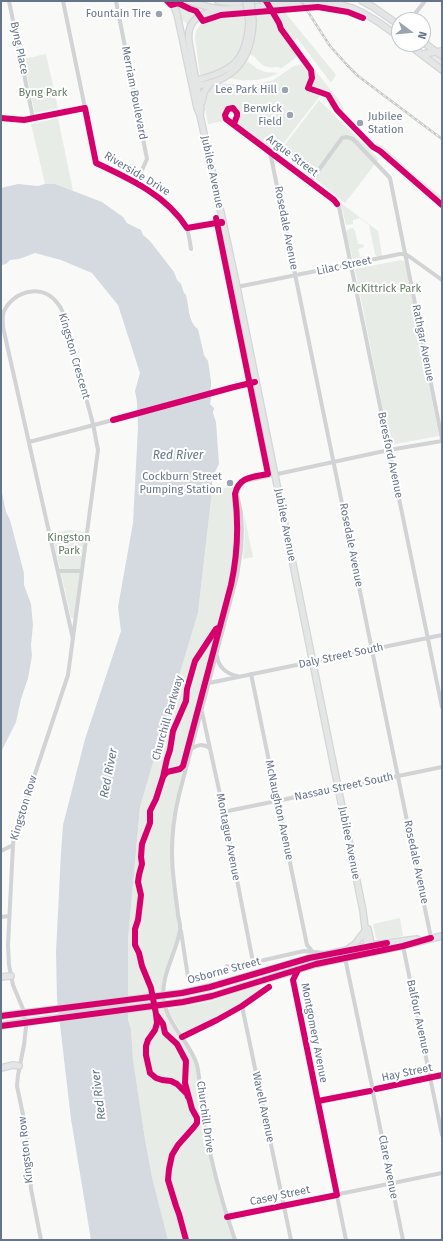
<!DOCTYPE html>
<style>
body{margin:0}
#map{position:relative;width:443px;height:1241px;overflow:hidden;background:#f9f9f8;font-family:"Fira Sans",sans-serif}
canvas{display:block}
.frame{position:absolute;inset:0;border:2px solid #67758a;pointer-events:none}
.north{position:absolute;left:391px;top:12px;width:40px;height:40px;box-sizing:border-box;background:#fff;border:1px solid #c2c8d0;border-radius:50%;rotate:106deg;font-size:11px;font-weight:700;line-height:16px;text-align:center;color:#67758a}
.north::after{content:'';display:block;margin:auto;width:14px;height:18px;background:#9aa3b0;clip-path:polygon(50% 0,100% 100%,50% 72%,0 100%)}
</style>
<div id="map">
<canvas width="443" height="1241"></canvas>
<div class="frame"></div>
<div class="north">N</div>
</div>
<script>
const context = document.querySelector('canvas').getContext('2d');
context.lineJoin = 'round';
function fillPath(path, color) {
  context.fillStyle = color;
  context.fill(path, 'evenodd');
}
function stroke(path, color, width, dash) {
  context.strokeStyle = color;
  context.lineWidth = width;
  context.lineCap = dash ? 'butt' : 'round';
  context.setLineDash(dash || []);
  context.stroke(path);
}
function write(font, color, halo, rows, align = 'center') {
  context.font = font + ' "Fira Sans",sans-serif';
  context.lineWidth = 4;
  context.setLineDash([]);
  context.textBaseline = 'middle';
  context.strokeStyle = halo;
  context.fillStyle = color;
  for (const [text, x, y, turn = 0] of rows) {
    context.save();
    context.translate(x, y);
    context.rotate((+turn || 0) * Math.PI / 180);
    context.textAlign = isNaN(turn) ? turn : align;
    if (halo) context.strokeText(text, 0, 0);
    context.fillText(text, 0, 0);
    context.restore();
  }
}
fillPath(new Path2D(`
 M172 1H189L213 8 211 12 188 26 185 22 181 20Z
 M284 6V11L336 75 331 83 297 38 294 40 299 50 298 56 282 68H279V67C265 69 261 65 253 55L251 56 250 53 255 32V9Z
 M237 16H246C245 38 242 59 221 69 215 72 207 75 200 75L195 38 196 31 201 24 221 17Z
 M436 52 442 56V70L422 54Z
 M46 54 58 108 35 113 23 59Z
 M246 60 256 68 265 72 279 73C263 81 246 82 229 78L239 69Z
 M302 64 311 67 314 69 338 99 344 109 341 113 328 94 323 92 276 153 239 125 237 122 239 113 235 107C228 107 224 108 223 115L225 121 208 124 205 107 206 93H207L211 88 220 83 256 86 257 84 273 80 294 66Z
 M319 100 379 159 345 203 280 151Z
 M58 118 73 191 55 184H45L31 124Z
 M377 143 385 148 412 173 442 197V204L381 150 373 146Z
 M337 200 378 231 382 256 377 257 375 254 369 225 360 218 353 220V224L346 225 342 208Z
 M353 228 355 231 358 244H363L364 247 358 249 360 257 368 256 367 259 354 261 353 260 346 232 348 229Z
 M401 260 405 262 439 436 390 445 355 269Z
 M240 485 238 489 241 513 240 562 179 795 171 841 180 929 164 984 166 1010 197 1065 206 1136 235 1240H168L152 1177 145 1139 133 1059 131 1029 128 1020V940L140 807 160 739 198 613 212 491Z
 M244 514 253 557 243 559 245 534Z
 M70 530 85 532 74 618H71L52 533Z
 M400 918 403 936 378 940 376 938 373 924Z
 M259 986 261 990 241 1004 213 1020 183 1034 172 1018 168 1009 208 1002Z`), '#e8ece6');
fillPath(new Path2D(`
 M18 184 38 186 45 184H55L102 202 123 217 127 223 141 230 143 235 150 241 174 272 177 280 181 284 184 293 186 295C189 306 188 322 198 329L204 355 208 361 211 381V387L209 391 211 398 210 404 214 408 213 413 216 422 219 464 212 478V491L198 613 160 739 140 807 128 940V1020L131 1029 133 1059 145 1139 152 1177 168 1240H91L71 1119 57 999 56 952 61 853 63 825 85 739 121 631 118 607 133 523 138 428 137 402 135 391 140 373 118 305 92 273 61 260 35 253 19 259 10 260 6 264 1 265V188Z
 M1 488 6 512 10 520 24 573V585L31 604 33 625 31 645 32 656 28 678 21 699 16 722 1 752Z`), '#d4dadf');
fillPath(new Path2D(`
 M211 392 212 395H211L192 400 190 402 187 401 168 406V407L136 415V412L166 404V401L168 403 187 398 188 397H191Z`), '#f9f9f8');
const major = new Path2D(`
 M172 1 177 14 197 108 200 115 237 287 363 911 368 953
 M189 1C200 5 211 8 222 9 240 10 259 6 277 4 302 1 328 0 352 8 370 15 384 26 399 37
 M218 1 233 3 250 1
 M362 1 373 7 399 25
 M423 42 442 56
 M408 44 442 70
 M422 54 442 51
 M194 81C231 71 246 64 249 22
 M194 86C234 82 252 60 253 21
 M202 102 204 92 210 84
 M200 115 201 109 189 42C186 19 201 13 220 10
 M368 929 372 948
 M348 949 355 944 365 931
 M1 977 11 976
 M182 993 210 987 309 958 371 945 417 939
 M183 1002 212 996 316 964 397 947 442 936
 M1 1016 8 1015
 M1 1026 10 1024
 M1 1068 13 1065 19 1066`);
stroke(major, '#d4d6d7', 8);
stroke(new Path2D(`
 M9 1 33 118
 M63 1 85 108
 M116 1 147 159 136 183
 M410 20 425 1
 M1 118 24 120 85 108 96 163C126 177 171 196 186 227 189 233 190 242 191 249
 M234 124 237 116V113L233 108 228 109 225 115 226 119 334 200 339 207 442 707
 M270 152 431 938
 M310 182 342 138 347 137 353 139 390 178 442 439
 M187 228 222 222
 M237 287 400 254H405L410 257 442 280
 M224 390 255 382
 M29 442 113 420
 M58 571H82
 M217 656C218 667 227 674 237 676
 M251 674 307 945 312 951
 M209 683 442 635
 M202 712 223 808 253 962
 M191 749C198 744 203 744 210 748
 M223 812 442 767
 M1 851 13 845
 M1 917 9 916
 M181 931 188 977
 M403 946 442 1135
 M345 958 372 1086
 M227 966 229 968 304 951 325 953
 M298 970 293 980 346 1240
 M242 1006 291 1240
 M182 1037 217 1020 242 1006 269 987
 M376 1089 442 1075
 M373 1093 403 1240
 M318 1101 370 1091
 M227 1217 442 1173
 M41 1240 31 1189 27 1134 17 1086 18 1075 24 1045 26 1027 23 1009 13 985 9 965 8 945 13 845 14 837 68 675 98 450 93 424 64 315C62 311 61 307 58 304 44 283 14 290 4 311 2 315 3 322 3 327L73 639
 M235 1240C221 1200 210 1159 203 1117 200 1100 201 1082 197 1065 190 1042 168 1026 164 1001 160 975 176 955 180 930 181 926 179 920 178 915 177 904 175 893 174 882 170 853 172 824 179 795L237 576 241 550 242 531 241 513 237 494 240 485 245 481 389 450 442 441`), '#d2d3d4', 4);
stroke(major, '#e4e5e5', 5.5);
const rail = new Path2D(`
 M301 1 330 46 347 65 358 76 442 139`);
stroke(rail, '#c8c9ca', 2.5);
stroke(rail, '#fff', 1, [3]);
const majorBridge = new Path2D(`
 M246 1 249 22
 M251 1 253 21
 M8 1015 182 993
 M10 1024 183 1002`);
stroke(majorBridge, '#d4d6d7', 8, []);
stroke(majorBridge, '#e4e5e5', 5.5);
stroke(new Path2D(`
 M167 1 171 5 178 3 190 9 196 11 203 21 221 15 318 7 348 12 363 18
 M266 1 279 23 281 29 311 70 312 78 308 88 328 95 337 110 373 147 380 151 442 205
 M1 118 24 120 85 108 96 163C130 179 166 195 187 228L222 222V223
 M234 124 237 116V113L233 108 228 109 225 115 226 119 334 200 337 204
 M113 420 234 387 255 382
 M163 777 167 759 170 750 173 731 186 701 187 689 195 661 216 629 218 628
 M156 1014 163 1024 165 1033 177 1044 186 1061 185 1083 192 1109 197 1118V1123L194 1127 178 1145 172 1155 169 1169 168 1180 176 1206 179 1214 186 1240
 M1 1016 182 993 210 987 309 958 387 943
 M1 1026 183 1002 212 996 316 964 403 946 431 938
 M182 1037 217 1020 242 1006 269 987
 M376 1089 442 1075
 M188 1097 187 1094 177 1084 171 1081 162 1080 156 1078 150 1073 146 1055V1046L148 1040 155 1030 157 1023 156 1014 151 988 142 966 139 953 135 945V929L138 920 141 895 138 882 139 875 142 864 141 857 142 844 150 823V811L156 799 163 777 167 772 180 769 183 766 231 585C238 553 239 526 235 494 239 476 254 477 268 474L216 218
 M318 1101 370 1091
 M227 1217 337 1195 293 980 298 970`), '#d6006c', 6);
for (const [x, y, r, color] of [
 [159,14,4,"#9aa3b0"],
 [285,90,4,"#9aa3b0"],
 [290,115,4,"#9aa3b0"],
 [360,123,4,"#9aa3b0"],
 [230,483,4,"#9aa3b0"]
]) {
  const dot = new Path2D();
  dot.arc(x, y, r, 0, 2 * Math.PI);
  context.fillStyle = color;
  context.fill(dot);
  stroke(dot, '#fff', 1.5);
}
write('11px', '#67758a', '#fff', [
 ["Fountain Tire",151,14],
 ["Lee Park Hill",277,90],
 ["Berwick",282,109],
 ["Field",282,122],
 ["Jubilee",368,117,"left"],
 ["Station",368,130,"left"],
 ["Cockburn Street",222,477],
 ["Pumping Station",222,490]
], 'right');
write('11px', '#67758a', '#fff', [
 ["Byng Place",19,48,78],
 ["Merriam Boulevard",134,93,79],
 ["Argue Street",292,156,37],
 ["Jubilee Avenue",212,172,78],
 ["Riverside Drive",137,174,31],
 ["Rosedale Avenue",286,228,79],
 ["Lilac Street",344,266,-12],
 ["Rathgar Avenue",423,343,79],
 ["Kingston Crescent",74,356,74],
 ["Beresford Avenue",390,455,78],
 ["Jubilee Avenue",285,525,79],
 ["Rosedale Avenue",351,545,79],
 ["Daly Street South",341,656,-12],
 ["Churchill Parkway",168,718,-74],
 ["Nassau Street South",344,787,-12],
 ["Kingston Row",24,808,-73],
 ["McNaughton Avenue",279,810,78],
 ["Montague Avenue",228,837,79],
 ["Jubilee Avenue",349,843,79],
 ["Rosedale Avenue",416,862,78],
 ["Osborne Street",224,971,-15],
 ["Balfour Avenue",418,1017,78],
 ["Montgomery Avenue",314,1033,79],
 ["Hay Street",407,1073,-12],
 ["Wavell Avenue",263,1107,78],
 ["Churchill Drive",205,1117,82],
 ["Kingston Row",26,1150,-96],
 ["Clare Avenue",388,1167,79],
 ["Casey Street",280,1196,-12]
]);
write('11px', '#637b62', '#fff', [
 ["Byng Park",43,93],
 ["McKittrick Park",384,289],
 ["Kingston",69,538],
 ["Park",69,551]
]);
write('italic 12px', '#637785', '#fff', [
 ["Red River",178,456],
 ["Red River",109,773,-79],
 ["Red River",99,1095,-97]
]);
</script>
